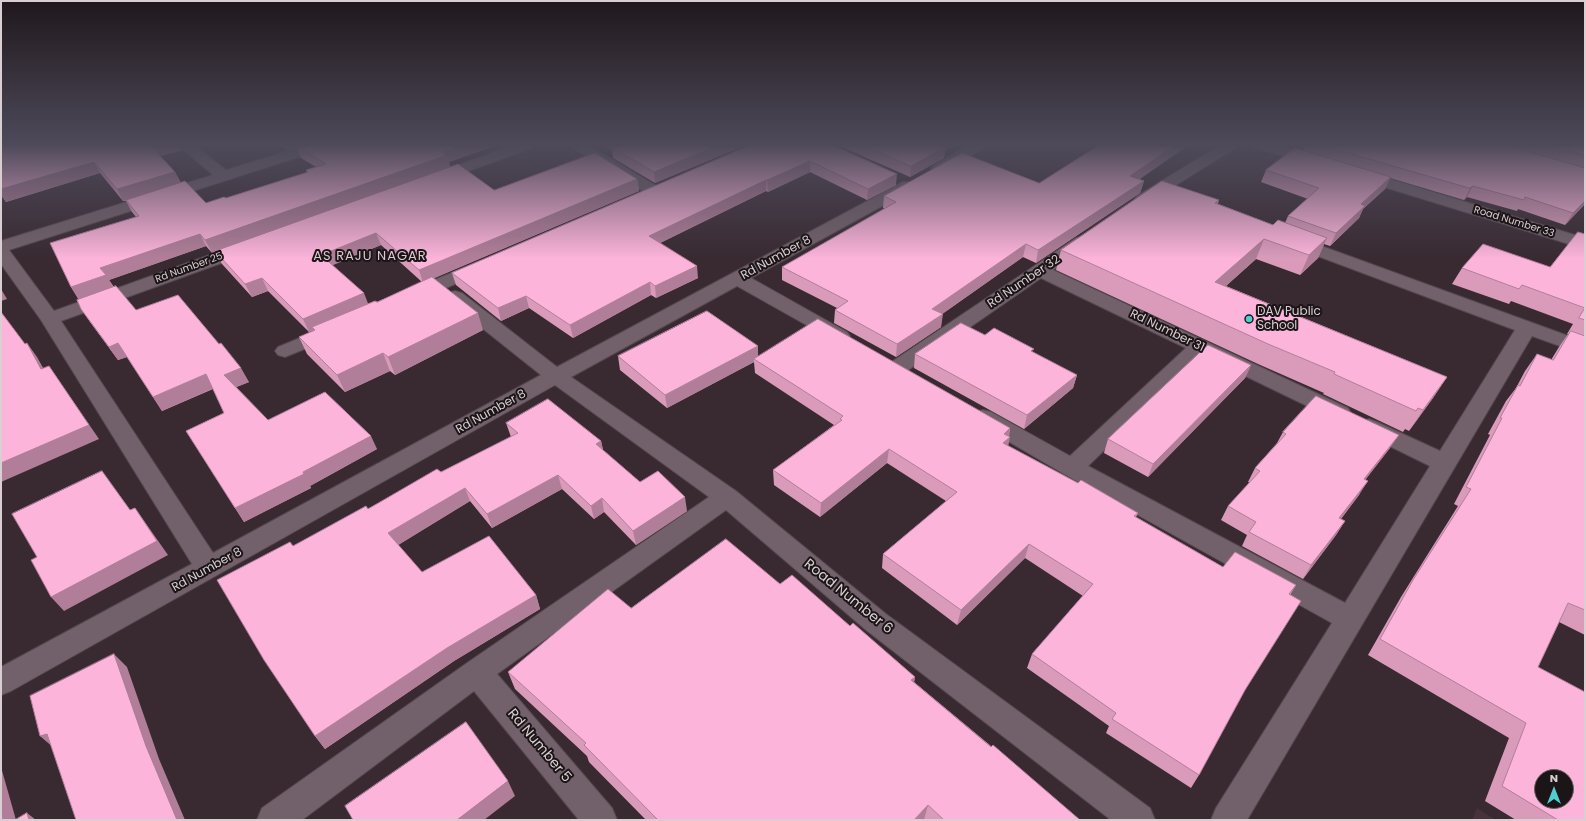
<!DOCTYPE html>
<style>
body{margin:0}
#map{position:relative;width:1586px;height:821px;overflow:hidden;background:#392a32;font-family:Poppins,sans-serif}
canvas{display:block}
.frame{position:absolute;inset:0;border:2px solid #d9cfd3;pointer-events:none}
.north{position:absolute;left:1534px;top:769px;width:40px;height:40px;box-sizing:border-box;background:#1c1518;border:1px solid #685f63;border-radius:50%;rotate:0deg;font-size:11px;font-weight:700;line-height:16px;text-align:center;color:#d9cfd3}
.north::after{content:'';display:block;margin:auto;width:14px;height:18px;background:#52cdcf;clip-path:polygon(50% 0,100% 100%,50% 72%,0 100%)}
</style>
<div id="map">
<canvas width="1586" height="821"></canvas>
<div class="frame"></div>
<div class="north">N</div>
</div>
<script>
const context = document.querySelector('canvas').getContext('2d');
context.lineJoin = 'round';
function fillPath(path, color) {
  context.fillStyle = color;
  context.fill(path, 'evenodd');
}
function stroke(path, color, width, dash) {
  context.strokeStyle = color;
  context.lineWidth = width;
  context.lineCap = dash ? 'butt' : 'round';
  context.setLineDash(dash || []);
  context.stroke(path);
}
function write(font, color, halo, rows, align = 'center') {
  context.font = font + ' Poppins,sans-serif';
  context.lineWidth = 4;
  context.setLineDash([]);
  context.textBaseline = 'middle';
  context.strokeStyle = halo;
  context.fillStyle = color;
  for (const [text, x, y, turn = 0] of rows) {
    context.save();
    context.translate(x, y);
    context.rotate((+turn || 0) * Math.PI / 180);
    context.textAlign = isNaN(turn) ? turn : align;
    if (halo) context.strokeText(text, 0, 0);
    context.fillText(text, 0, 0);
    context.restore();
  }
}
fillPath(new Path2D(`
 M1477 808 1496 820H1472Z`), '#46313c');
const minor = new Path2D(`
 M177 144H193L226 170 311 144H332L330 147 9 250 54 311 240 244 246 243 252 244 255 248 252 252 61 321 213 553 541 375 448 301 446 297 448 293 455 291 462 293 557 367 903 182H915L917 185 915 188 751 278 847 332 850 336 847 340 840 342 833 340 737 286 571 377 736 491 886 614 1150 808 1155 820H1111L866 630 726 510 497 674 612 808 617 820H579L474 691 302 820H257L262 808 467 663 709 497 555 385 11 691 1 695V667L192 564 41 320 1 264V241L213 175Z
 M517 144H537L535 147 441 181H431L428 178 431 175Z
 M570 144H587L658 187 660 190 658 193H646L572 147Z
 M971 144H988L986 147 944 171H934L931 168 934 165Z
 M1222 144H1239L1237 147 1149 202 1143 204 1137 202 1135 199 1137 196Z
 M1252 144H1273L1322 159 1325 162 1322 165 1317 167 1254 147Z
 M1360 170 1585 238V249L1355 178 1352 175 1355 172Z
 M1294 236 1585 342V355L1532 336 1247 820H1211L1216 808 1332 623 1064 474 975 422 972 417 975 412 983 410 991 412 1070 456 1186 348 1041 278 904 373 897 375 890 373 887 368 890 363 1076 238 1082 237 1088 238 1091 242 1088 246 1053 270 1348 408 1351 413 1348 418 1340 420 1332 418 1202 355 1088 466 1345 603 1430 466 1361 432 1358 427 1361 422 1369 419 1377 422 1440 451 1515 330 1288 245 1285 241 1288 237Z
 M481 261 487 262 490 266 487 270 421 299 414 301 407 299 405 295 407 291Z
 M329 326 336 328 339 332 336 336 285 357 278 355 275 351 278 347Z`);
stroke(minor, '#54474e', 2);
fillPath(minor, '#72616a');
fillPath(new Path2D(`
 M1 144 182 150 160 156 175 172 181 183 206 203 226 198 307 173 306 170 316 167 301 158 297 147 288 150 278 144H500L449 162 450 167 494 190 637 179 639 191 434 278 483 330 395 375 390 371 345 392 307 354 299 337 314 331V330L309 332 268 291 252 297 222 264 215 251 212 253 206 246 109 280 114 287 136 310 249 382 236 387 268 420 377 449 310 486 311 488 244 522 186 431 224 413 213 389 162 411 127 357 118 360 90 322 81 309 79 300 71 287 136 217 132 212 126 201H123L100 173 6 202 1 195ZM381 245 422 282 377 302 368 304 332 265Z
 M600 144H748L655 183 613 158 612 150Z
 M753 144 896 185 867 200 810 172 768 192 766 191 660 243 698 278 656 298 651 295 573 338 529 308 501 321 456 285 452 273Z
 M835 144H959L945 150 944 158 910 177Z
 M1293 144H1585V204L1565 225 1518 209 1517 211 1467 197 1464 200 1390 178 1385 189 1363 209 1359 218 1330 246 1324 244 1318 258 1300 275 1256 259 1226 286 1447 377 1433 398 1409 431 1405 429 1403 432 1323 394 1324 393 1258 364 1056 270 1061 250 1219 200 1218 204 1273 225 1285 223 1288 216 1308 199 1261 182 1266 170 1303 150 1304 147Z
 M1180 151 1139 179 1144 181 1140 193 1036 263 1023 257 942 314 941 327 896 357 834 323 835 310 837 308 782 280V267L885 209 883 208 884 196 1039 183Z
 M1585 234V635L1559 622 1538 667 1585 820H1516L1485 801 1509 738 1368 655 1401 597 1458 506 1454 504 1490 435 1488 434 1506 401 1516 388 1525 371 1537 354 1551 360 1559 347 1568 334H1567L1573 324 1511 301 1509 304 1452 284 1462 268 1550 267Z
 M985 335 1077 375 1073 388 1024 429 914 368 915 354Z
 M758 346V356L1010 428 1009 436 1008 446 1078 483 1138 513 1136 517 1223 567 1296 585 1290 595 1245 690 1199 775 1191 788 1106 733 1109 726 1027 668 1032 654 1083 596 1025 558 957 625 882 568 883 554 946 501 887 463 820 517 774 485 773 470 834 425 755 373 754 362 667 408 620 370 618 356Z
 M1251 365 1245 378 1148 477 1104 453 1108 439Z
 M506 423 601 441 603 450 640 482 687 511 636 545 604 512 594 519 562 489 492 528 470 501 398 545 422 572 536 595 540 609 454 661 325 749 315 736 293 546 511 437Z
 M1283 432 1390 448 1365 480 1359 495 1341 519 1345 521 1336 535 1303 579 1242 546 1247 535 1221 520 1228 506 1250 483 1248 482 1255 468 1277 443Z
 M780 584 850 626 915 677 914 682 1080 820H646L589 762 587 756 515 689 508 672 631 608Z`), '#da9bbb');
fillPath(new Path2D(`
 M158 144H178L182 150 156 157 151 146Z
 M196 144H203L197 145Z
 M285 144H307L288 150Z
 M466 144H500L449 162 450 167 212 253 205 240Z
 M721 144H748L655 183 654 172Z
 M937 144H959L945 150 944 158 910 177 911 166Z
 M1177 144H1193L1180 151 1127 188 1130 176Z
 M810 161V172L768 192 767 180Z
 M94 162 100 173 6 202 1 194V189Z
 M175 172 181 183 123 201 117 189Z
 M897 174 896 185 867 200 868 189Z
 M1391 177 1385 189 1363 209 1359 218 1330 246 1336 233 1361 204Z
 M637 179 639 191 423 283 419 270Z
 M766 180V191L650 248 649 236Z
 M1144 181 1140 193 1036 263 1038 250Z
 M1473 186 1467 197 1464 200 1470 188Z
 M1585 201V204L1565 225 1573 213Z
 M376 233 381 245 326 268 321 255Z
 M200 234 206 246 109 280 114 288 79 300 71 287 100 268Z
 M1327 238 1318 258 1300 275 1309 255Z
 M1264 239 1256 259 1208 302 1215 282Z
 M1026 244 1023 257 931 322 932 309Z
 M697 266 698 278 656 298 655 286Z
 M262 278 268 291 252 297 245 284Z
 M650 282 651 295 573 338 570 325Z
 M1 289 7 299 1 301Z
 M364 293 369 306 312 327 314 330 309 332 303 319Z
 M526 296 529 308 501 321 498 308Z
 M478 313 483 330 395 375 388 357Z
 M943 314 941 327 896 357 897 344Z
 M27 343 37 357 51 382 41 369Z
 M118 343 127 357 118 360 109 347Z
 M758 346V360L754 359V362L667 408 665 395Z
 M383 353 390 371 345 392 337 375Z
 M1251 365 1245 378 1148 477 1153 464Z
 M49 366 99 439 1 482V463Z
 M241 368 249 382 232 389 224 375Z
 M206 374 214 388 162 411 153 397Z
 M1077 375 1073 388 1024 429 1027 415Z
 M1447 377 1433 398 1409 431 1423 410Z
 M1010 428 1008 439 1010 437 1007 452 1002 447 1004 434Z
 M1399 435 1390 448 1355 493 1364 479Z
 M371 436 377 449 310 486 311 488 244 522 235 508Z
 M601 441 604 454 596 444Z
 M889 449 887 463 820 517 821 503Z
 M558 475 562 489 492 528 487 514Z
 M1368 481 1359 495 1330 532 1339 518Z
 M465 488 470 501 395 547 388 533Z
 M685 497 687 511 636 545 633 531Z
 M602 498 604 512 594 519 591 506Z
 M135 508 168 555 64 611 51 597Z
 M1345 521 1336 535 1303 579 1311 565Z
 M1029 544 1025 558 957 625 961 610Z
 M536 595 540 609 454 661 325 749 315 736 447 648Z
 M114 654 127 667 159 759 185 820H177L146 746Z
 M915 677 912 694 911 680Z
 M47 734 55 749 40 736Z
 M1 767 16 820H1Z
 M508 781 515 796 484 820H457Z
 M928 805 924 820H914Z
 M27 813 36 820H29Z`), '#b17e99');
const building = new Path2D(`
 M1 144H158L151 146 175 172 117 189 94 162 1 189Z
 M305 144H466L443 152 447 155 205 240 200 234 100 268 106 275 71 287 50 243 139 216 126 200 185 181 206 203 224 197 226 198 308 172 306 170 326 164 297 146Z
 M619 144H721L654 172 611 147Z
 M753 144H830L897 174 868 189 810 161 767 180H766L649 236 697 266 655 286 650 282 570 325 526 296 498 308 452 273Z
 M861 144H938L945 147 911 166Z
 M1101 144H1177L1130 176 1144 181 1038 250 1026 244 932 309 943 314 897 344 835 310 848 301 782 267 896 202 884 196 962 153 1039 183Z
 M1318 144H1502L1585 168V201L1573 213 1525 197 1524 200 1473 186 1470 188Z
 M1544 144H1585V155Z
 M1295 148 1391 177 1361 204 1365 206 1336 233 1288 216 1319 188 1266 170Z
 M595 153 637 179 419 270 376 233 321 255 364 293 303 319 262 278 245 284 215 251 458 164 494 190Z
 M1162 181 1219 200 1215 203 1273 225 1278 220 1327 238 1309 255 1264 239 1215 282 1447 377 1423 410 1418 408 1416 411 1334 374 1335 372 1268 344 1061 250Z
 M1578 232 1585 234V308L1522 285 1519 289 1462 268 1483 244 1550 267Z
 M432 277 478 313 388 357 383 353 337 375 299 337 315 330 312 327 375 301 377 302Z
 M116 286 136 310 178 295 219 344 221 343 241 368 224 375 268 420 325 392 371 436 303 472 304 474 235 508 186 431 224 413 206 374 153 397 118 343 109 347 81 309 77 300Z
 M1585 308V320L1579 318Z
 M707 311 758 346 665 395 618 356Z
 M1 312 25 344 27 343 41 369 49 366 89 425 1 463Z
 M818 319 1010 428 1004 434 1010 437 1003 443 1078 483 1081 480 1138 513 1134 516 1223 567 1235 552 1296 585 1289 594 1301 601 1245 690 1199 775 1112 719 1116 713 1032 654 1093 584 1029 544 961 610 883 554 957 492 889 449 821 503 773 470 842 420 840 419 843 416 754 359Z
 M961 323 985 335 994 328 1034 349 1031 351 1077 375 1027 415 915 354Z
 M1571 331 1585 336V610L1568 603 1538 667 1585 692V820H1558L1502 786 1526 723 1380 639 1413 580 1471 489 1466 487 1502 418H1500L1518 385 1520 386 1537 354 1553 360ZM1542 777H1566V801H1542Z
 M1208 345 1251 365 1153 464 1108 439Z
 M1316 396 1399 435 1364 479 1368 481 1339 518 1345 521 1311 565 1249 532 1256 522 1228 506 1260 471 1255 468 1286 434 1283 432Z
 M548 399 601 441 596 444 640 482 658 471 685 497 633 531 602 498 591 506 558 475 487 514 465 488 388 533 422 572 489 536 536 595 447 648 315 736 264 660 217 580 290 542 293 546 366 506 368 509 437 469 441 472 518 433 506 423Z
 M102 471 130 510 135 508 157 541 51 597 31 560 37 557 12 514Z
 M726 539 780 584 792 575 850 626 853 623 915 677 911 680 991 747 993 745 1080 820H944L928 805 914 820H658L584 745 586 743 508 672 608 589 631 608Z
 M114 654 146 746 177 820H76L47 734 40 736 30 696Z
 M466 722 508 781 457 820H353L345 806Z
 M27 813 29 820H15Z`);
fillPath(building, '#fdb4da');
stroke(building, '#b17e99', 1);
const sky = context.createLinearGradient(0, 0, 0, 259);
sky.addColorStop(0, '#1f171c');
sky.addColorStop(0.56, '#4e4a5a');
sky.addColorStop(1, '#4e4a5a00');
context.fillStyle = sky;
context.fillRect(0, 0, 1586, 259);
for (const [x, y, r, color] of [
 [1249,319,4,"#52cdcf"]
]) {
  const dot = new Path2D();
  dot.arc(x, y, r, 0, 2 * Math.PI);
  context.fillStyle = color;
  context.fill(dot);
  stroke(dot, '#1c1518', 1.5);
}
write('10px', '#d9cfd3', '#1c1518', [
 ["Road Number 33",1514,222,17],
 ["Rd Number 25",189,268,-20]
]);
write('12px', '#d9cfd3', '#1c1518', [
 ["Rd Number 8",776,258,-29],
 ["Rd Number 32",1024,282,-34],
 ["Rd Number 31",1167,331,26],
 ["Rd Number 8",491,412,-29],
 ["Rd Number 8",207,570,-29]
]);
write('12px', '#d9cfd3', '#1c1518', [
 ["DAV Public",1257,312],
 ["School",1257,326]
], 'left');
context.letterSpacing = '1px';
write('13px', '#dcc8d1', '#1c1518', [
 ["AS RAJU NAGAR",370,257]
]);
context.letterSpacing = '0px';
write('14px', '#d9cfd3', '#1c1518', [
 ["Road Number 6",848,597,39],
 ["Rd Number 5",539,746,50]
]);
</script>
